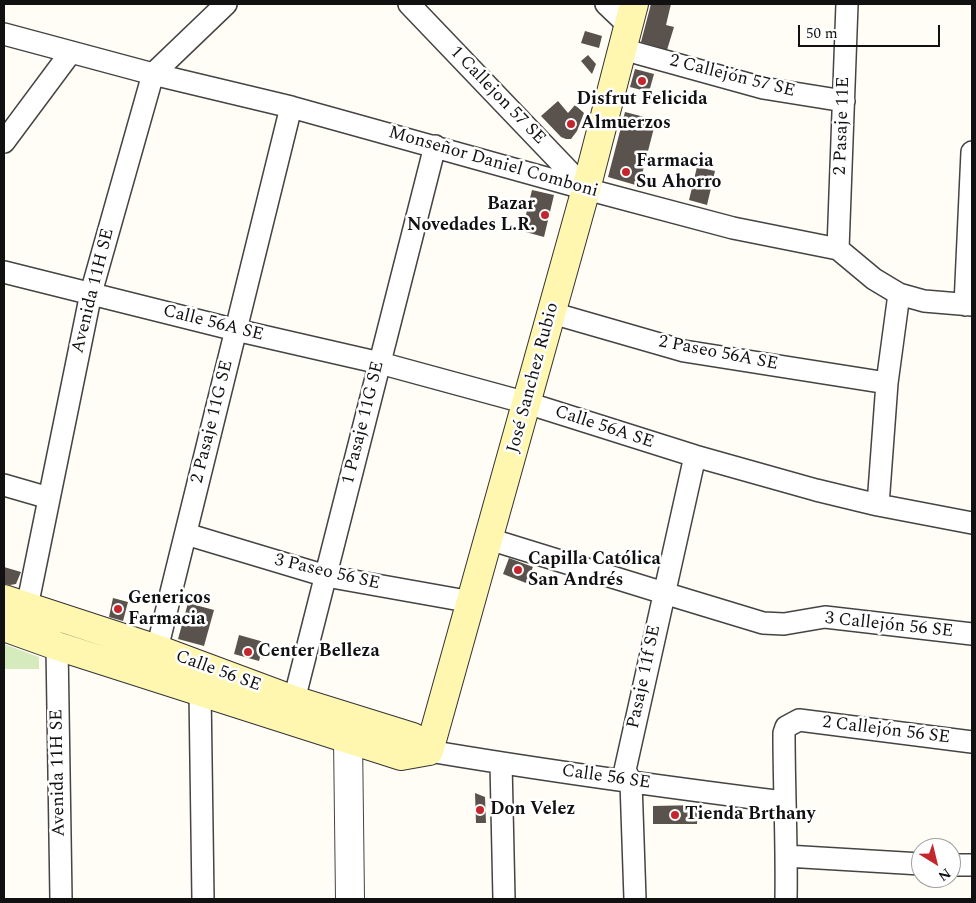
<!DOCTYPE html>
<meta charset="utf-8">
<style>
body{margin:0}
#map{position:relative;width:976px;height:903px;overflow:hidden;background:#fffdf5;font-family:Spectral,serif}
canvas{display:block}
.frame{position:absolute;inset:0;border:5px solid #111;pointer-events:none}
.north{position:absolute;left:911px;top:838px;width:50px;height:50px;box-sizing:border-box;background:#fff;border:1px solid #a0a0a0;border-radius:50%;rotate:144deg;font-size:14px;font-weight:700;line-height:20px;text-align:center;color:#111}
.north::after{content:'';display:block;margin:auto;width:18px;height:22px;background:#c4262e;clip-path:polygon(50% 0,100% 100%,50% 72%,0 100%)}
.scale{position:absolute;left:798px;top:25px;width:142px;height:22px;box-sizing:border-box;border:2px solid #111;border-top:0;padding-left:6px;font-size:15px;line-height:18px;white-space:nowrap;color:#111;-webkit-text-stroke:4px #fff;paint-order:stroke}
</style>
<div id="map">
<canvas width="976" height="903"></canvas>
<div class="frame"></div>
<div class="north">N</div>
<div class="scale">50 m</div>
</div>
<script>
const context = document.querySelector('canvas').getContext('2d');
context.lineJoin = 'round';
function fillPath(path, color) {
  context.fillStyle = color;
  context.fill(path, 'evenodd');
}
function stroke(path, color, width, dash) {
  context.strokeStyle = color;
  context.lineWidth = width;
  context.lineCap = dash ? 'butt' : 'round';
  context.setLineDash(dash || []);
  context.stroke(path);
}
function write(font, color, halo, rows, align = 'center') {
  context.font = font + ' Spectral,serif';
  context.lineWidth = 5;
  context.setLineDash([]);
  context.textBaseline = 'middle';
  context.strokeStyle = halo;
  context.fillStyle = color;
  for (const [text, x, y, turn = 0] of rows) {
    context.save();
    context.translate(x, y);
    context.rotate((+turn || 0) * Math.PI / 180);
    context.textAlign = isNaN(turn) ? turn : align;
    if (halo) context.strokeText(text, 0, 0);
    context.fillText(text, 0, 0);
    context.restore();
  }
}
fillPath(new Path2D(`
 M4 644 39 657V669H4Z`), '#d5ebbd');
fillPath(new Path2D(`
 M651 4H671L666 25 674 27 667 50 641 42Z
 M585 31 602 36 599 48 581 43Z
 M588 55 596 64 592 74 581 61Z
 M635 69 654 74 649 92 630 87Z
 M558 101 568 113 575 105 584 113 577 131 571 139H566L561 137 541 116Z
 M625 112 656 120 639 186 608 177Z
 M697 167 715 171 707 205 689 200Z
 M532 190 554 195 544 237 522 231Z
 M509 558 533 567 526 583 503 574Z
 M4 567 21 572 16 584 10 585 4 584Z
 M113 598 128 602 123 621 109 617Z
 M188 603 214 610 204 646 178 639Z
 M239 635 264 642 259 661 234 654Z
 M475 793 485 797 486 823H476Z
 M698 805 697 824H653V806Z`), '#5a524d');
const minor = new Path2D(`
 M409 4 585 188
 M606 4 628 25
 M4 34 153 74 291 107 586 189 733 228 838 249 874 279 899 294 924 301 972 305
 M622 49 763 88 844 101
 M4 142 71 52
 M838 249 847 4
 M4 272 236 330 380 363 527 403 695 456 816 490 878 505 972 523
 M965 305 972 152
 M552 313 684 351 887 383
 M4 485 49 498
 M878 505 887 383 899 294
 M186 534 326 576 472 602
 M489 539 664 593 763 623 784 624 825 617 972 634
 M27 607 91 293 153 74 226 4
 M57 646 61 899
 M157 649 291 107
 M200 691 203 899
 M294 700 435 146
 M429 751C547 771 665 787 784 802
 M501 763 504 899
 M786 856 921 864
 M951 865H972
 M635 899 631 782 625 770 695 456
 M786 899C787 844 784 789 784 733L786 727 799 720 972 742`);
const tertiary = new Path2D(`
 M348 739 350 899`);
const secondary = new Path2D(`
 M4 599 157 649 294 700 413 737 429 751
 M4 627 57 646 401 756 429 751
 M429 751 586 189 634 4`);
stroke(minor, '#444', 24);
stroke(tertiary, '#444', 30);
stroke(secondary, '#333', 30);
stroke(minor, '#fff', 21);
stroke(tertiary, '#fff', 28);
stroke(secondary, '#fff6b0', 28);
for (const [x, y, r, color] of [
 [642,81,5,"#c4262e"],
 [571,124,5,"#c4262e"],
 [626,172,5,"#c4262e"],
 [545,215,5,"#c4262e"],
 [518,570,5,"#c4262e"],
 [118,609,5,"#c4262e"],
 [248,652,5,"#c4262e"],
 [480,810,5,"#c4262e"],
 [675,815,5,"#c4262e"]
]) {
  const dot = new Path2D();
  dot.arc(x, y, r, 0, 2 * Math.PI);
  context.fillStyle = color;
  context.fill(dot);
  stroke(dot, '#fff', 2);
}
write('18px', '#111', '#fff', [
 ["2 Callejón 57 SE",732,77,14],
 ["1 Callejon 57 SE",497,96,46],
 ["2 Pasaje 11E",843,126,-88],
 ["Monseñor Daniel Comboni",493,163,16],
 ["Avenida 11H SE",94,291,-76],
 ["Calle 56A SE",213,324,14],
 ["2 Paseo 56A SE",718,354,11],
 ["José Sanchez Rubio",534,378,-75],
 ["2 Pasaje 11G SE",213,422,-76],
 ["1 Pasaje 11G SE",364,423,-76],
 ["Calle 56A SE",604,428,18],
 ["3 Paseo 56 SE",327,573,13],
 ["3 Callejón 56 SE",889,626,6],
 ["Calle 56 SE",218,672,20],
 ["Pasaje 11f SE",645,677,-78],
 ["2 Callejón 56 SE",886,731,7],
 ["Avenida 11H SE",59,773,-91],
 ["Calle 56 SE",606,778,8]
]);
write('bold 18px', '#111', '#fff', [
 ["Disfrut Felicida",642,100,"center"],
 ["Almuerzos",581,124],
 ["Farmacia",636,162],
 ["Su Ahorro",636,183],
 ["Bazar",535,205,"right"],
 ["Novedades L.R.",535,226,"right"],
 ["Capilla Católica",528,560],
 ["San Andrés",528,581],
 ["Genericos",128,599],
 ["Farmacia",128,620],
 ["Center Belleza",258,652],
 ["Don Velez",490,810],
 ["Tienda Brthany",685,815]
], 'left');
</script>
